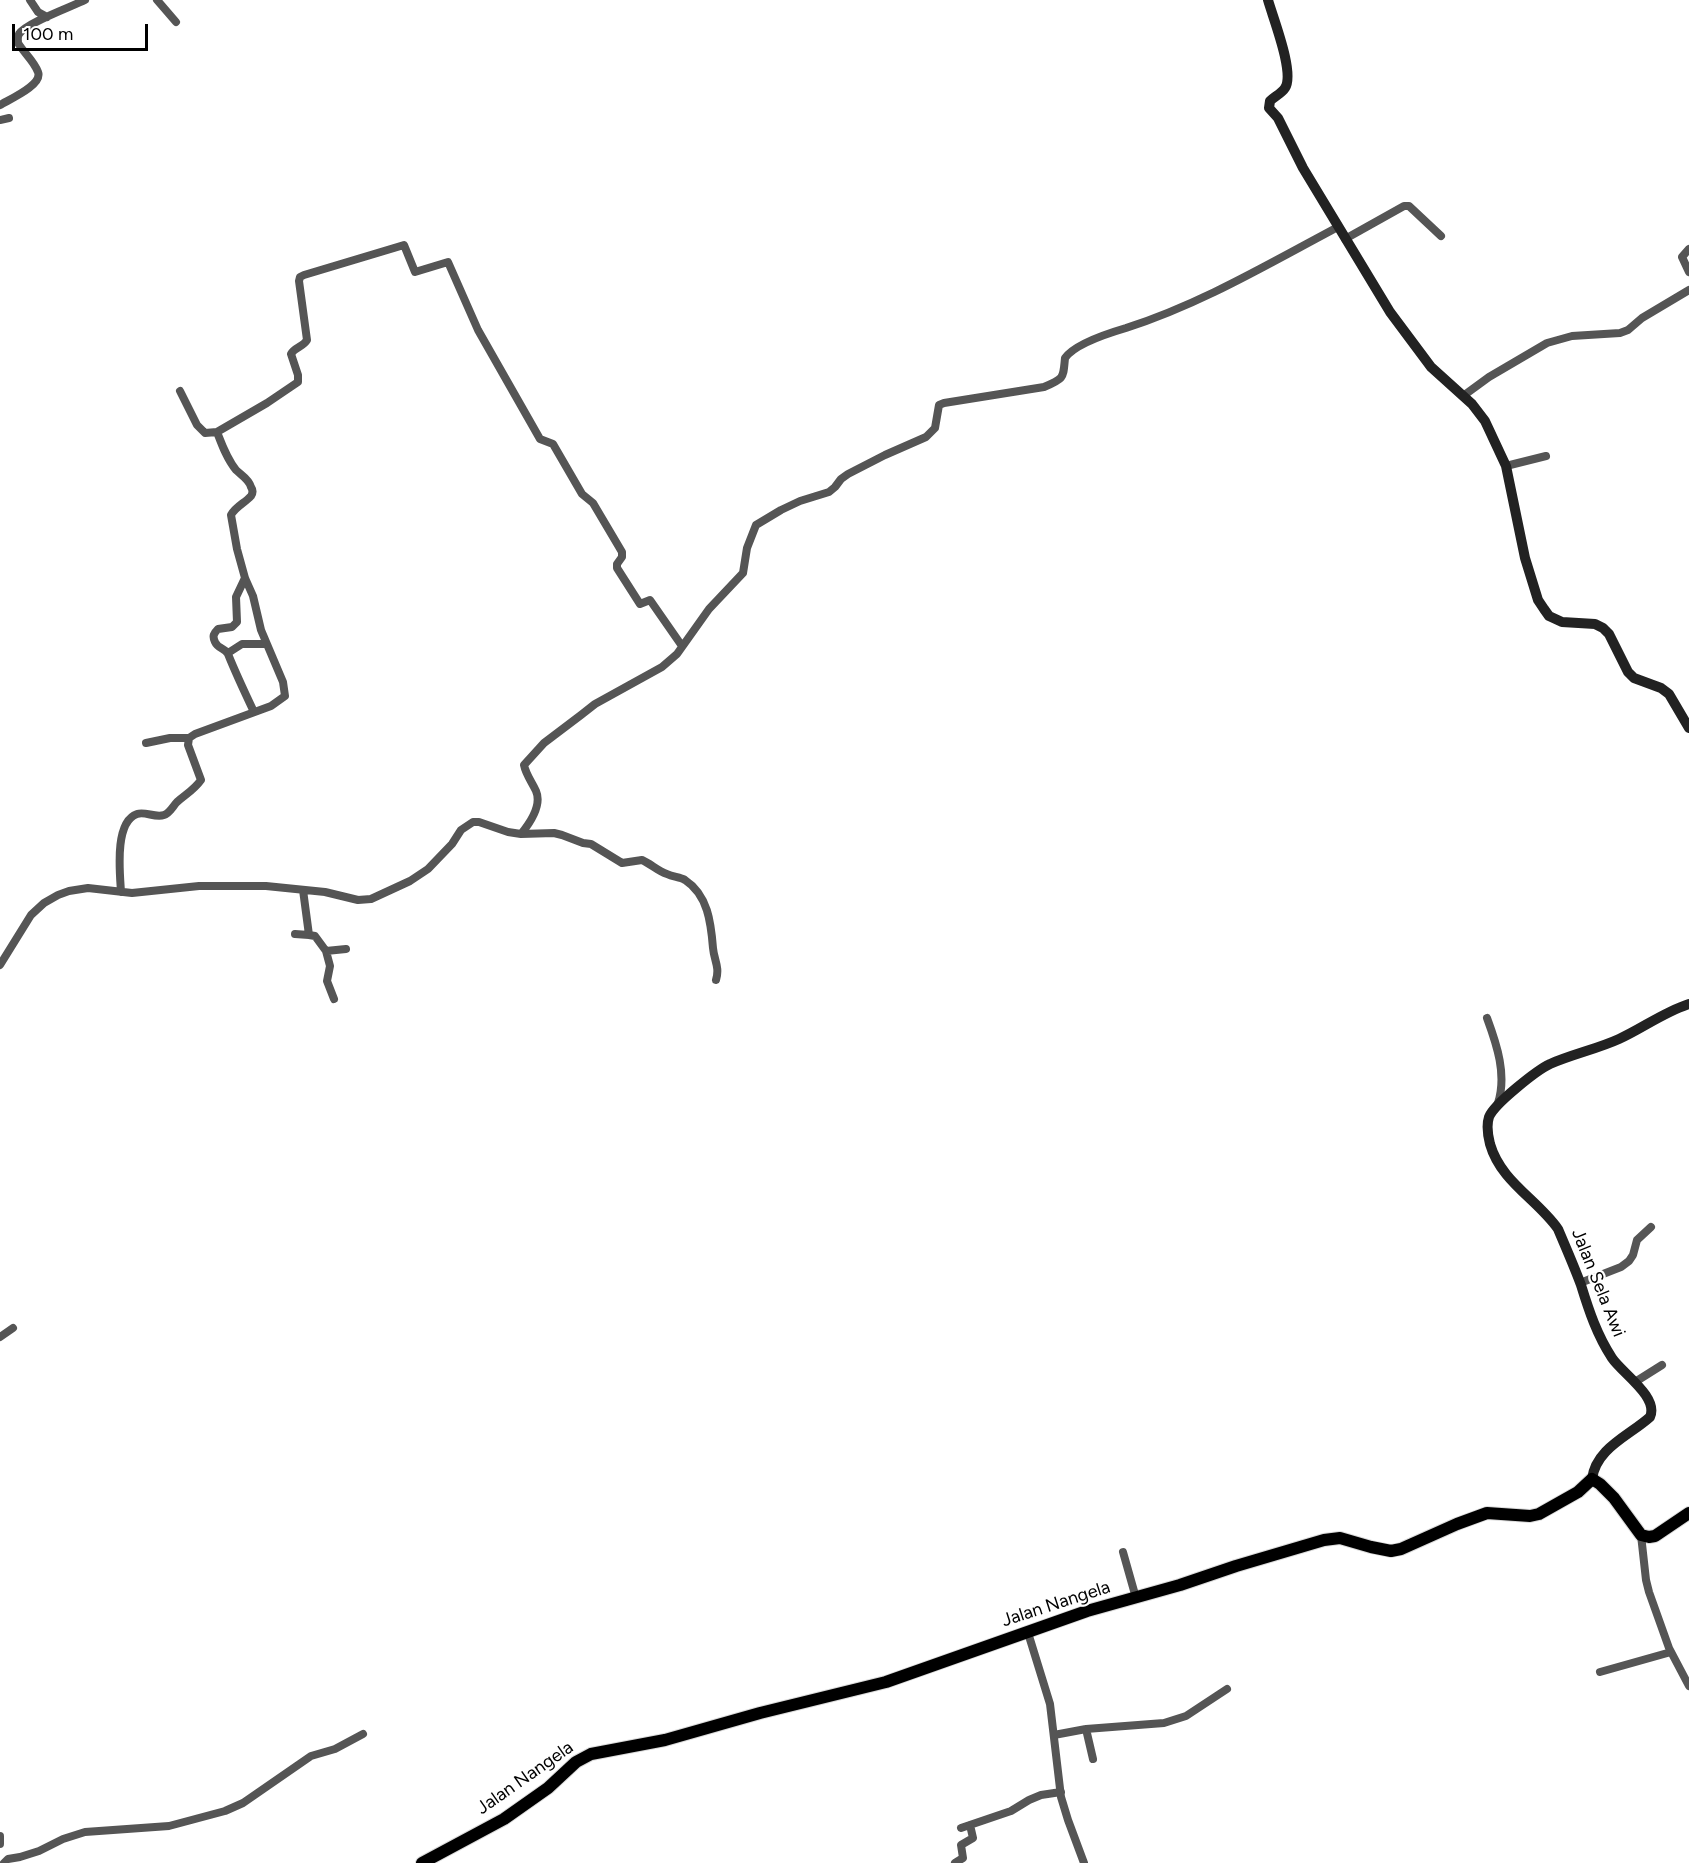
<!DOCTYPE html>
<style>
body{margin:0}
#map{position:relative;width:1689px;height:1863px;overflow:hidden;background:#fff;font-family:Figtree,sans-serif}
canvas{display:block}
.scale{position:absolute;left:12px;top:24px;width:136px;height:27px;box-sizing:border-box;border:3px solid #000;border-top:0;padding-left:8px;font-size:18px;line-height:21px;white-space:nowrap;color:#000;-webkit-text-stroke:4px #fff;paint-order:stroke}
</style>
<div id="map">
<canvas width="1689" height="1863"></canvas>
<div class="scale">100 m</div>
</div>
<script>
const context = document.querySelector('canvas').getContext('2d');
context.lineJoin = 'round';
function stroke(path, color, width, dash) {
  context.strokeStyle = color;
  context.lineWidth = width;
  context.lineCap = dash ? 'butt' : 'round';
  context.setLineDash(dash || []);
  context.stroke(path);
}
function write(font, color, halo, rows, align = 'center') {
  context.font = font + ' Figtree,sans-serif';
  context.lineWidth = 4.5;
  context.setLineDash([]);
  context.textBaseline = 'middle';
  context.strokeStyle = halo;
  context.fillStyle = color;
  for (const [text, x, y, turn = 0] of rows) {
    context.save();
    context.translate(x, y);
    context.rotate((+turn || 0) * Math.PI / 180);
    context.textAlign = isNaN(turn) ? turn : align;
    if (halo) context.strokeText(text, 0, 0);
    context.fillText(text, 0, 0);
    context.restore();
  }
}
const primary = new Path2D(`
 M422 1863 504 1819 548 1788 576 1762 591 1754 665 1740 760 1713 886 1682 1087 1611 1180 1585 1236 1566 1324 1540 1340 1538 1371 1547 1391 1551 1401 1549 1457 1524 1487 1513 1530 1516 1539 1514 1578 1492 1592 1479 1600 1484 1614 1498 1641 1535 1649 1537 1655 1536 1689 1513`);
stroke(primary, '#dbdbdb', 14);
stroke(new Path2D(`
 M30 0 38 12 47 17
 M157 0 176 22
 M0 105C10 99 43 85 38 72 34 61 24 53 18 43 18 39 17 38 19 34 26 23 71 7 85 0
 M0 120 9 118
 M1345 239 1404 206H1409L1441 236
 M1689 249 1682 257 1689 272
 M180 391 197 425 205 433 217 432
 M1463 396 1489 377 1547 343 1572 336 1620 333 1628 330 1642 318 1689 290
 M1506 466 1546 456
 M245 578 236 597 237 622 232 627 218 629C214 633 212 636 215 642 218 649 225 648 228 654 236 674 245 693 254 712
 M228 653 242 644H266
 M146 743 170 738H189
 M521 834 554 833 562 835 583 843 591 844 622 863 642 860C651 864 658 871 667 874 673 877 680 877 685 880 708 895 711 923 713 948 714 960 720 967 716 980
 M121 892C120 874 114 822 137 814 145 811 155 818 164 815 170 813 173 806 177 802 186 794 194 790 201 780L188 745 189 738 195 734 271 706 285 696 283 682 261 630 253 596 245 578 237 549 231 515C236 506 245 503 251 496 253 493 253 490 251 487 249 479 241 475 236 470 227 459 222 445 217 432L267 403 298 382V375L291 354C295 347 303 347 307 340L299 281 300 277 304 275 404 245 415 272 448 262 478 330 540 439 553 444 582 494 593 503 622 552V557L617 564V568L640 604 650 600 682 646
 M295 934 309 935 303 890
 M309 935 315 936 326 951 330 966 327 981 334 999
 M326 951 346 949
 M0 965 31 915 44 903 58 895 69 891 88 888 132 893 199 886H266L325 892 358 900 371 899 410 881 428 869 452 844 461 830 473 822H479L508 832 521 834C530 823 542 805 536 791 532 782 526 775 524 765L544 743 581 715 595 704 662 667 677 654 709 609 743 573 747 548 756 525 781 510 800 501 829 492 835 487 841 479 848 474 885 455 926 437 935 428 939 405 944 403 1044 387C1065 378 1063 378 1065 358 1075 344 1109 333 1126 328 1201 304 1268 264 1338 227
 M1487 1018C1497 1045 1507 1075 1498 1103
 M1580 1283 1621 1267 1629 1261 1633 1255 1637 1240 1651 1227
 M0 1337 13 1328
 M1635 1382 1662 1365
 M1641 1535 1646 1580 1649 1592 1669 1648 1689 1686
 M1123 1552 1136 1598
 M1026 1632 1029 1636 1050 1704 1061 1797 1068 1820 1084 1863
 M1600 1672 1671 1652
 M1086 1729 1093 1759
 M1054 1735 1086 1729 1164 1723 1186 1716 1227 1689
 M961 1828 1011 1811 1029 1800 1041 1795 1061 1792
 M0 1836V1844
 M4 1863 8 1859 20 1857 39 1851 63 1839 85 1832 169 1826 225 1811 243 1803 311 1756 335 1749 363 1734
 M955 1863 963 1858 961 1845 973 1838 970 1825`), '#555', 8);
stroke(new Path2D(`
 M1268 0C1273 18 1295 73 1285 88 1282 93 1274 97 1270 101L1269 108 1278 118 1303 168 1390 312 1431 367 1472 404 1485 421 1506 466 1525 558 1538 600 1544 609 1549 616 1562 622 1595 624 1603 628 1609 634 1628 672 1634 678 1661 688 1669 694 1689 728
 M1592 1479C1596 1448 1629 1436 1650 1417 1659 1397 1622 1373 1612 1358 1597 1335 1589 1311 1581 1285 1574 1266 1566 1248 1558 1229 1537 1199 1501 1182 1490 1144 1488 1136 1486 1126 1489 1117 1494 1104 1537 1070 1550 1064 1573 1054 1597 1049 1619 1039 1643 1028 1664 1012 1689 1004`), '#222', 10);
stroke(primary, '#000', 12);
write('18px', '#000', '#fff', [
 ["Jalan Sela Awi",1598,1283,68],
 ["Jalan Nangela",1056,1604,-18],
 ["Jalan Nangela",525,1778,-35]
]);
</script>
